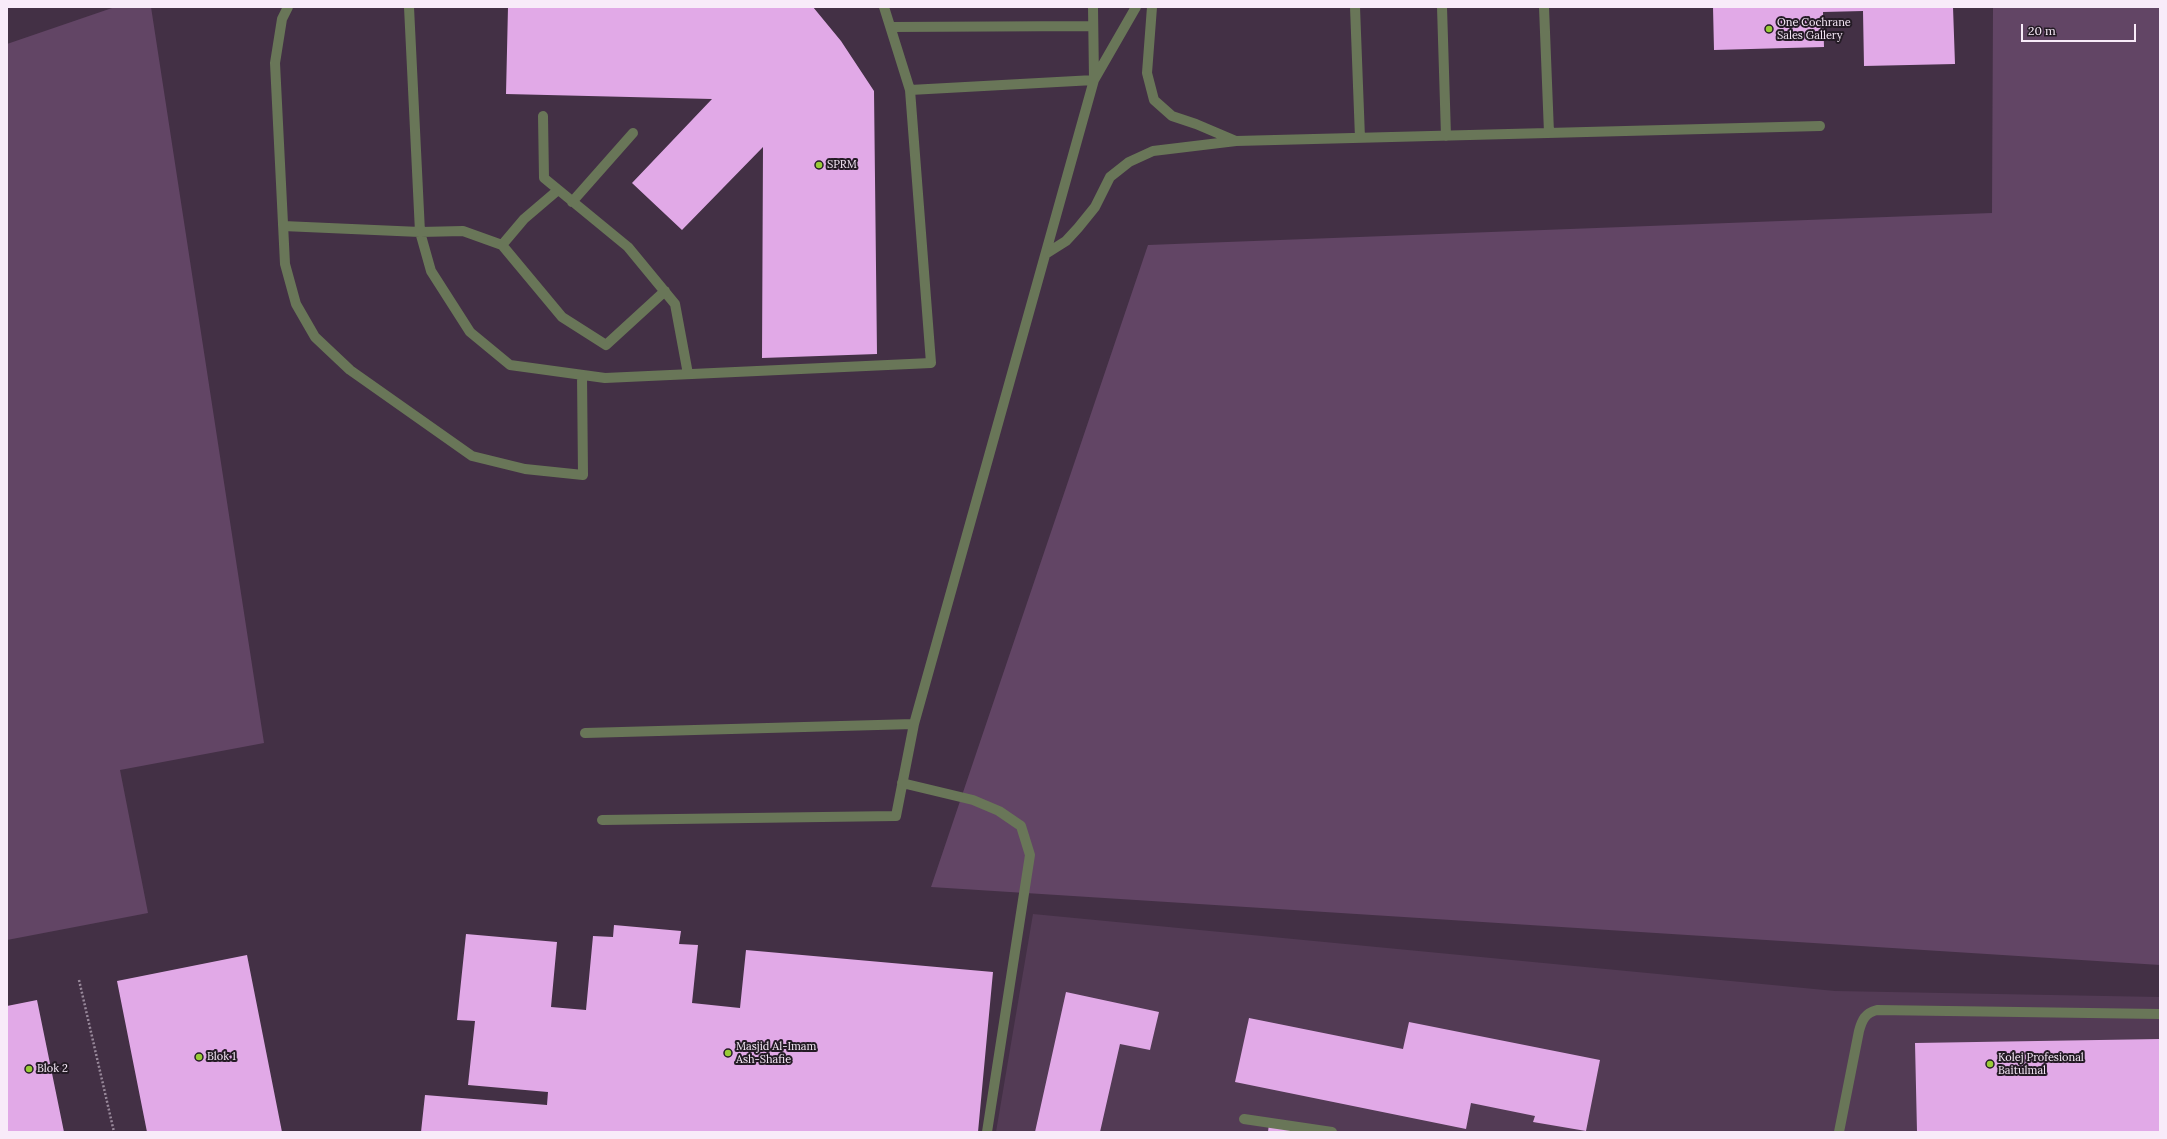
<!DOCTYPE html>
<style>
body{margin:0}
#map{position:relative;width:2167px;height:1139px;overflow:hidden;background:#433045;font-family:Lora,serif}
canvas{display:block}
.frame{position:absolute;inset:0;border:8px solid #f8ebf9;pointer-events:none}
.scale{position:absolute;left:2021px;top:24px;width:115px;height:18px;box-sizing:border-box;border:2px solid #f8ebf9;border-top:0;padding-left:5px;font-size:12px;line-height:14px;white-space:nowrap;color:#f8ebf9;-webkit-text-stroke:3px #241b25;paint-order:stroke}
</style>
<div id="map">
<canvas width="2167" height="1139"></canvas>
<div class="frame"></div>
<div class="scale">20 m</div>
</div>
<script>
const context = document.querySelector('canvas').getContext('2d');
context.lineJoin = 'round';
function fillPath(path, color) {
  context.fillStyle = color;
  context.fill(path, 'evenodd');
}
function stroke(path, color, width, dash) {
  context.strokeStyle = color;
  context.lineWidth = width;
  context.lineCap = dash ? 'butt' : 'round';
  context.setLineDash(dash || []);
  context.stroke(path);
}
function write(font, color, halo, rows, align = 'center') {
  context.font = font + ' Lora,serif';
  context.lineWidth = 4;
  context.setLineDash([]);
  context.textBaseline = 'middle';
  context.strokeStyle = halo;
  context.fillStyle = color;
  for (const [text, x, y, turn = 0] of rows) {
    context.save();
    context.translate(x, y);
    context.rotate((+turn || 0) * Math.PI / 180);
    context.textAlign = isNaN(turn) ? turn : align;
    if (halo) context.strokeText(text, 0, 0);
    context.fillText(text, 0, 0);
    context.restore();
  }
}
fillPath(new Path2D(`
 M1033 914 1835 991 2160 997V1132H996Z`), '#533b55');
fillPath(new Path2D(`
 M115 7H151L264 743 120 770 148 913 7 940V44Z
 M1993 7H2160V965L931 887 1148 245 1992 213Z`), '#624565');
fillPath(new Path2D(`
 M508 7H813L841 41 874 91 877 354 762 358 763 147 682 230 632 183 712 99 506 94Z
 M1713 7H1953L1955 64 1864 66 1863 11 1823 12 1824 47 1714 50Z
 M614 925 681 931 679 944 698 945 692 1003 740 1008 746 950 993 972 978 1132H421L425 1095 547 1105 548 1092 468 1085 475 1021 457 1020 466 934 557 942 551 1007 586 1010 593 936 613 937Z
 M247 955 282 1132H147L117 981Z
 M1066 992 1159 1012 1150 1050 1120 1044 1100 1132H1035Z
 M37 1000 64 1132H7V1006Z
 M1249 1018 1403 1049 1409 1022 1600 1060 1586 1131 1533 1122 1535 1116 1471 1103 1466 1129 1235 1082Z
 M2160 1039V1132H1917L1915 1043Z
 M1269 1124 1305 1132H1268Z`), '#e1a9e7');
stroke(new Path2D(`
 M79 980 114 1132`), '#98889a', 2.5, [2, 2]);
stroke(new Path2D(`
 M288 7 282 19 275 63 285 264 296 304 315 337 350 370 472 456 525 469 583 475 582 375
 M409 7 420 232 431 271 470 332 510 365 605 378 931 363 910 90 884 7
 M1093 7 1094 79
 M1152 7 1147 73 1154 100 1172 116 1196 124 1236 141
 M1355 7 1360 138
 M1442 7 1446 136
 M1544 7 1549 133
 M891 27 1093 26
 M910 90 1094 80
 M543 116 544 178 628 247 675 304 688 374
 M558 190 524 219 502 245 562 317 606 345 665 291
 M572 202 633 133
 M283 226 420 232 463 231 502 245
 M1047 253 1066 241 1078 228 1095 207 1110 177 1129 162 1153 151 1236 141 1820 126
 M585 733 914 724 1094 80 1136 7
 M902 783 973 800 999 811 1021 826 1030 855 987 1132
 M602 820 896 816 914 724
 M1244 1119 1332 1132
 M1839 1132 1859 1031C1862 1020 1865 1013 1877 1010L2160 1014`), '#697658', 10);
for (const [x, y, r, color] of [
 [1769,29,4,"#98cb37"],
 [819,165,4,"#98cb37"],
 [728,1053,4,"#98cb37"],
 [199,1057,4,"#98cb37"],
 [1990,1064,4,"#98cb37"],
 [29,1069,4,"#98cb37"]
]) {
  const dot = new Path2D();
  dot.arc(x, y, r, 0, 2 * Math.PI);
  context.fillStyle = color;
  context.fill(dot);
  stroke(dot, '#241b25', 1.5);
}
write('11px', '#f8ebf9', '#241b25', [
 ["One Cochrane",1777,23],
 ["Sales Gallery",1777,36],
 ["SPRM",827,165],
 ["Masjid Al-Imam",736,1047],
 ["Ash-Shafie",736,1060],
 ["Blok 1",207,1057],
 ["Kolej Profesional",1998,1058],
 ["Baitulmal",1998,1071],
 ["Blok 2",37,1069]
], 'left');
</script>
